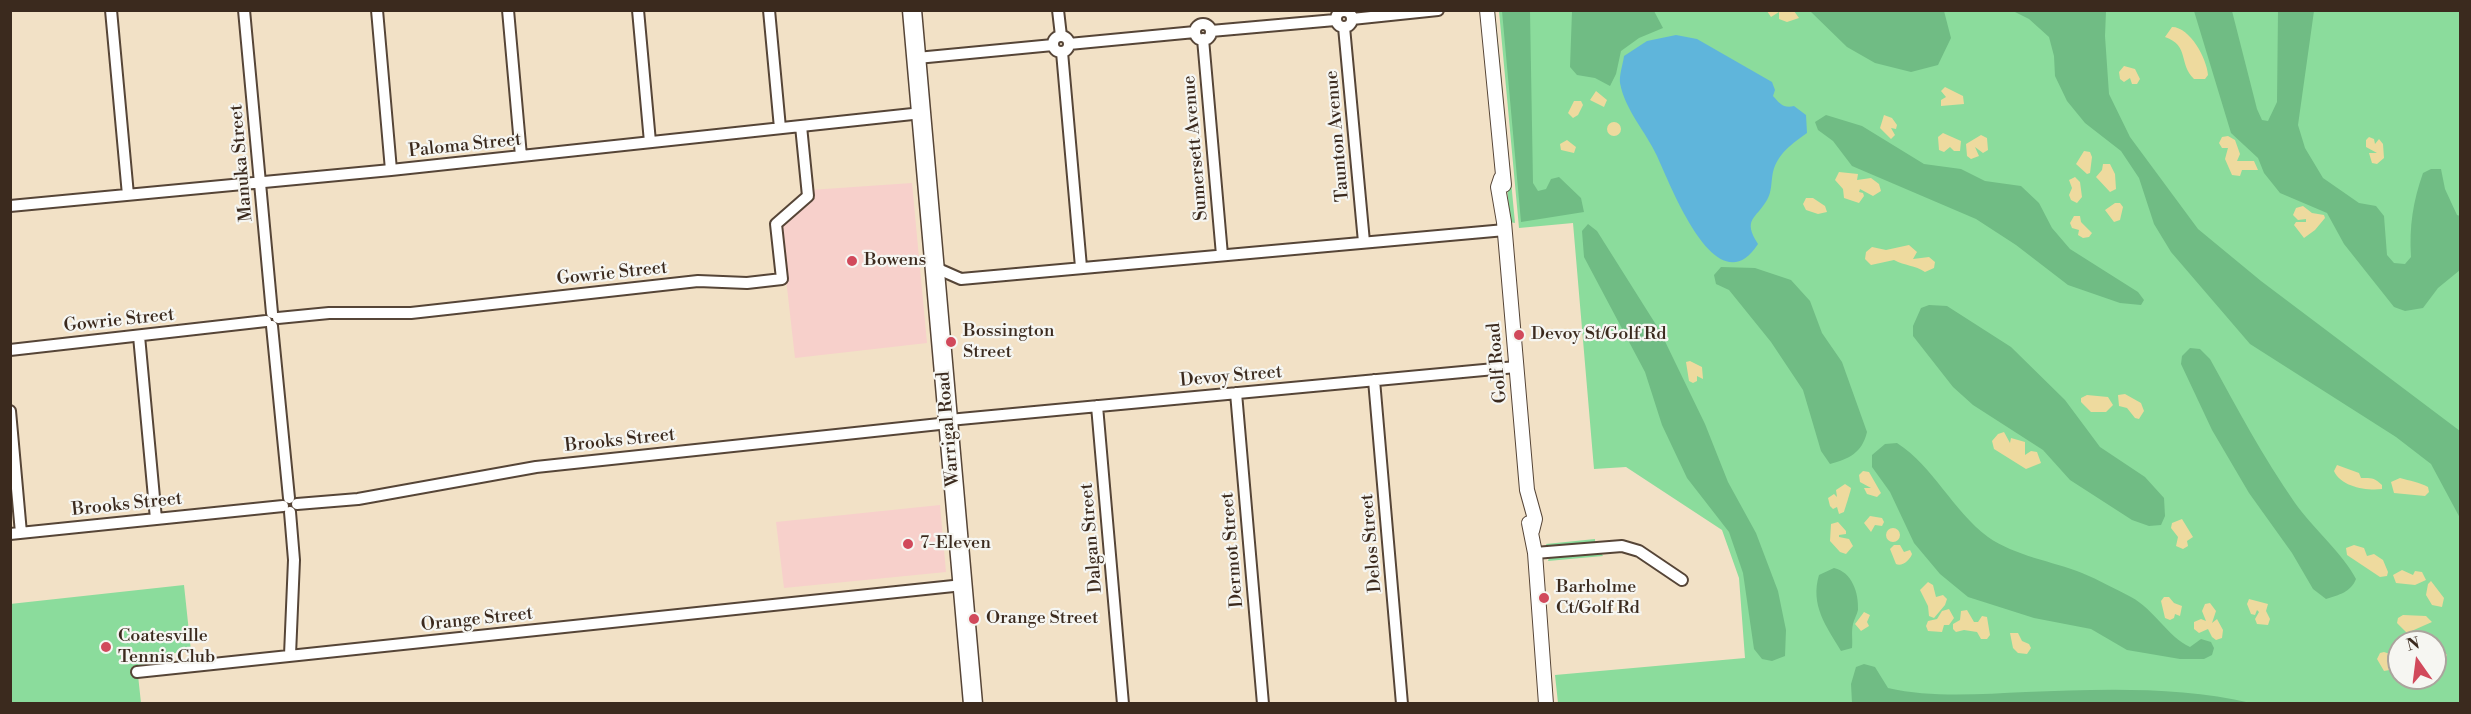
<!DOCTYPE html>
<style>
body{margin:0}
#map{position:relative;width:2471px;height:714px;overflow:hidden;background:#f2e1c6;font-family:"Libre Bodoni",serif}
canvas{display:block}
.frame{position:absolute;inset:0;border:12px solid #3b2a1e;pointer-events:none}
.north{position:absolute;left:2387px;top:630px;width:60px;height:60px;box-sizing:border-box;background:#f6f6f2;border:2px solid #aba49d;border-radius:50%;rotate:346deg;font-size:16px;font-weight:700;line-height:24px;text-align:center;color:#3b2a1e}
.north::after{content:'';display:block;margin:auto;width:21px;height:27px;background:#d1495b;clip-path:polygon(50% 0,100% 100%,50% 72%,0 100%)}
</style>
<div id="map">
<canvas width="2471" height="714"></canvas>
<div class="frame"></div>
<div class="north">N</div>
</div>
<script>
const context = document.querySelector('canvas').getContext('2d');
context.lineJoin = 'round';
function fillPath(path, color) {
  context.fillStyle = color;
  context.fill(path, 'evenodd');
}
function stroke(path, color, width, dash) {
  context.strokeStyle = color;
  context.lineWidth = width;
  context.lineCap = dash ? 'butt' : 'round';
  context.setLineDash(dash || []);
  context.stroke(path);
}
function write(font, color, halo, rows, align = 'center') {
  context.font = font + ' "Libre Bodoni",serif';
  context.lineWidth = 4.5;
  context.setLineDash([]);
  context.textBaseline = 'middle';
  context.strokeStyle = halo;
  context.fillStyle = color;
  for (const [text, x, y, turn = 0] of rows) {
    context.save();
    context.translate(x, y);
    context.rotate((+turn || 0) * Math.PI / 180);
    context.textAlign = isNaN(turn) ? turn : align;
    if (halo) context.strokeText(text, 0, 0);
    context.fillText(text, 0, 0);
    context.restore();
  }
}
fillPath(new Path2D(`
 M912 183 927 343 795 358 780 226 810 190Z
 M940 505 946 572 784 588 776 522Z`), '#f7d0cb');
fillPath(new Path2D(`
 M1492 11H1495L1515 223 1510 222Z
 M1499 11H2460V703H1558L1555 675 1745 658 1739 578 1722 530 1626 467 1594 469 1573 223 1519 228ZM2399 642H2435V678H2399Z
 M1595 539V542L1547 546 1546 544Z
 M1601 553 1603 556 1548 561 1549 558Z
 M184 585 191 651 151 656V664L137 666 141 703H11L10 604Z`), '#8bdc9c');
fillPath(new Path2D(`
 M1502 11H1530L1533 183 1538 191 1546 189 1551 179 1559 177 1581 198 1584 212 1521 222Z
 M1572 11H1654L1663 28 1639 38 1621 51 1616 74 1610 86 1595 78 1577 75 1570 67Z
 M1810 11H1944L1951 38 1938 65 1911 72 1875 63 1847 47Z
 M2013 11H2106L2105 36 2109 94 2130 137 2198 229 2261 281 2460 431V518L2431 464 2396 437 2250 344 2171 252 2154 224 2139 178 2121 151 2085 123 2067 101 2055 76 2054 56 2049 37 2029 19Z
 M2194 11H2232L2257 109 2262 120 2268 121 2277 102 2278 11H2314L2298 125 2305 148 2323 178 2359 203 2376 206 2384 216 2387 255 2394 263 2405 264 2411 257C2409 227 2413 201 2423 173L2431 169H2441L2445 189 2457 215 2460 216V270L2438 288 2423 308 2405 311 2394 307 2344 244 2327 213 2280 193 2264 173 2258 158 2231 133Z
 M1826 115 1862 126 1924 164 1961 169 1985 181 2021 186 2039 203 2052 228 2070 249 2138 292 2144 300 2141 305 2120 303 2068 285 2016 245 1976 219 1852 166 1833 141 1818 130 1815 122Z
 M1588 224 1597 231 1660 331 1705 424 1728 482 1756 533 1778 591 1786 630 1785 656 1772 661 1762 659 1754 649 1743 573 1729 532 1687 478 1662 425 1645 372 1584 257 1582 231Z
 M1721 267 1755 268 1791 280 1810 301 1822 333 1842 362 1867 432C1862 453 1849 459 1830 464L1821 451 1803 390 1771 342 1729 290 1716 284 1714 275Z
 M1929 305 1947 306 2011 347 2065 400 2100 447 2145 477 2164 498 2165 516 2161 525 2149 526 2132 520 2070 480 2043 450 1973 405 1953 387 1913 336V326L1921 308Z
 M2190 348 2200 349 2210 359C2237 408 2263 457 2295 503 2313 528 2343 554 2356 579 2351 592 2339 595 2326 599L2313 589 2292 553 2249 493 2212 430 2181 364 2182 356Z
 M1897 443C1934 467 1952 510 1988 537 2015 556 2052 561 2082 573 2099 580 2115 589 2131 597 2155 610 2167 636 2190 647L2201 639 2211 642 2214 648 2212 655 2204 659H2180L2127 650 2091 629 2034 618 1968 597 1940 574 1914 543 1890 492 1872 467V455L1885 444Z
 M1834 568C1852 572 1859 593 1858 610 1857 615 1854 619 1853 624 1851 632 1853 640 1852 648L1841 651C1826 626 1810 605 1819 575Z
 M1864 664 1875 667 1888 688C1932 698 1981 694 2026 692 2099 689 2179 686 2251 703H1852L1851 684 1856 667Z`), '#70bc84');
fillPath(new Path2D(`
 M1767 11H1794L1799 18 1787 22 1779 19V12L1771 17Z
 M2172 27C2190 27 2207 59 2208 75L2205 79H2194C2178 63 2190 46 2165 37Z
 M2124 66 2135 69 2140 79 2137 84H2132L2130 78 2124 82 2120 79 2119 72Z
 M1945 87 1963 96 1964 104 1941 106V100L1946 97 1941 91Z
 M1596 91 1607 100 1604 107 1590 100Z
 M1574 101H1581L1583 105 1578 115 1573 118 1568 113Z
 M1884 115 1892 118 1897 125 1896 129 1891 128 1895 135 1891 139 1880 128Z
 M1607 129a7 7 0 1 1 14 0a7 7 0 1 1-14 0Z
 M1943 133 1961 141 1960 151H1954L1950 147 1944 152 1939 150 1938 137Z
 M1981 135 1987 138 1988 150 1983 153 1975 147 1979 156 1971 159 1967 156 1966 144Z
 M2228 136 2235 140 2240 154 2237 161H2254L2258 170H2242L2240 176 2232 175 2225 159 2228 148H2222L2219 143 2222 137Z
 M2369 137 2374 139 2375 144 2379 139 2383 144 2384 158 2377 164 2372 163 2369 153H2377L2366 147V140Z
 M1567 140 1576 147 1574 153 1561 150 1560 144Z
 M2084 151 2090 152 2092 157 2090 173 2087 174 2076 164Z
 M2103 164H2110L2115 174 2116 189 2110 192 2096 177 2102 170Z
 M1839 172 1858 174 1857 180 1871 178 1879 184 1881 191 1873 196 1860 189 1859 192 1863 193 1864 196 1859 203 1844 198 1843 189 1835 180Z
 M2075 177 2080 182 2082 197 2077 203 2071 200 2069 195 2072 188 2069 180Z
 M1806 198H1813L1825 206 1827 212 1818 214 1806 210 1803 204Z
 M2115 203H2120L2123 207 2120 220 2114 222 2105 210Z
 M2303 206 2312 213 2324 215 2325 218 2315 230 2304 238 2294 225 2296 222H2306V219L2298 220 2293 215 2296 208Z
 M2074 216H2080L2081 222 2092 233 2089 237 2083 238 2078 235 2079 230 2072 228 2070 223Z
 M1909 245 1917 252 1913 259 1929 257 1935 262 1934 268 1925 272C1915 265 1905 266 1894 260L1871 265 1865 259 1866 252 1872 247 1886 250Z
 M1690 361 1702 367 1703 379 1697 376V381L1693 383 1689 381 1686 362Z
 M2125 394 2141 403 2144 411 2139 419 2135 418 2127 408 2119 406 2118 395Z
 M2087 395 2108 397 2113 405 2106 412H2091L2081 402V398Z
 M2004 432 2010 443 2011 438 2025 442V455L2031 451 2037 452 2041 463 2026 469 1994 449 1992 441 1998 434Z
 M2337 465 2359 473 2361 478C2370 478 2374 477 2382 485V489C2367 491 2341 487 2334 471Z
 M1863 471 1869 472 1881 493 1877 497 1867 494 1864 488H1871L1860 482 1859 475Z
 M2400 478C2410 481 2419 482 2428 487L2429 492 2425 496 2394 493 2391 482Z
 M1845 484 1851 488C1851 490 1845 509 1844 512L1839 514 1837 507 1833 509 1830 506 1828 498 1834 494 1837 497 1836 490Z
 M1870 516 1882 518 1884 522 1882 526 1875 525 1871 532 1864 523Z
 M2182 519 2193 537 2187 541 2188 546 2183 549 2176 546 2178 537 2171 528 2172 523Z
 M1838 522 1846 531V534L1839 535V537L1849 539 1853 546 1846 554 1840 552 1830 541 1831 524Z
 M1886 535a7 7 0 1 1 14 0a7 7 0 1 1-14 0Z
 M1894 545H1900L1904 552 1910 550 1912 554C1910 560 1902 567 1896 564L1890 549Z
 M2354 545 2364 548 2367 556 2374 554 2383 560 2388 572 2387 576 2380 577 2347 555 2346 548Z
 M2402 570 2413 575 2415 571 2422 572 2426 580 2415 585 2396 583 2393 575Z
 M2431 581 2444 598 2442 607 2432 605 2426 595 2428 584Z
 M1928 582 1933 585 1936 597 1943 595 1947 599 1945 605 1934 618 1929 616 1928 606 1920 590Z
 M2164 597H2169L2174 603 2182 606 2180 616 2175 614 2174 618 2170 620 2165 618 2161 601Z
 M2249 599 2268 604 2266 611 2270 619 2268 625 2257 624 2255 619 2259 612 2257 610 2255 615 2251 614 2247 604Z
 M2210 603 2216 611 2212 623 2217 619 2223 630 2222 638 2216 640 2212 637 2208 629 2199 633 2194 629V622L2201 619 2206 621 2202 611 2205 604Z
 M1949 609 1954 618 1949 625H1944L1942 632 1928 631 1926 626 1928 621 1937 619 1942 611Z
 M1967 610 1974 622H1978L1982 616 1987 617 1990 635 1987 639H1981L1977 632 1964 630 1956 632 1953 629V624L1960 620 1961 611Z
 M1864 612 1870 615 1867 622 1869 626 1861 631 1855 624Z
 M2403 615 2426 616 2432 622 2407 633 2397 623 2398 618Z
 M2010 633H2018L2022 641 2029 644 2031 648 2027 654 2018 653 2013 648Z
 M2431 635 2447 655 2443 662 2435 665V642H2418L2423 636Z
 M2384 652 2390 654 2395 669 2384 671 2377 659 2380 653Z`), '#eeda9e');
fillPath(new Path2D(`
 M1676 35 1697 39 1772 82 1775 90 1773 96C1779 103 1784 109 1794 106L1806 115 1807 133C1792 144 1778 153 1773 172 1771 181 1772 192 1767 200 1756 219 1742 219 1758 244 1717 308 1671 186 1657 156 1646 132 1625 110 1620 83 1619 75 1623 64 1624 56L1647 41Z`), '#5fb5db');
const minor = new Path2D(`
 M111 10 128 195
 M244 10 272 313
 M377 10 391 170
 M508 10 521 156
 M638 10 650 142
 M769 10 780 128
 M1058 10 1061 36
 M1336 19a8 8 0 1 1 16 0a8 8 0 1 1-16 0Z
 M1352 19 1438 10
 M1195 32a8 8 0 1 1 16 0a8 8 0 1 1-16 0Z
 M1344 27 1364 242
 M1211 31 1335 20
 M1053 44a8 8 0 1 1 16 0a8 8 0 1 1-16 0Z
 M1203 39 1222 255
 M1069 44 1195 32
 M1062 52 1081 267
 M917 58 1053 45
 M10 206 391 170 922 113
 M936 268 961 279 1505 230
 M278 318 329 313H411L698 281 747 283 782 279 776 224 808 196 801 126
 M272 326 289 498
 M139 336 156 519
 M10 350 266 321
 M1374 380 1402 704
 M1236 393 1263 704
 M1097 406 1123 704
 M10 411 21 533
 M949 420 1516 367
 M297 504 358 499 536 467 949 423
 M290 512 294 560 290 655
 M10 534 283 506
 M1535 553 1622 546 1639 551 1682 580
 M137 672 963 585`);
const tertiary = new Path2D(`
 M1487 10 1504 185
 M1501 178 1498 187 1504 222 1527 490 1535 519 1532 531
 M1529 523 1535 553 1546 704`);
const trunk = new Path2D(`
 M912 10 973 704`);
stroke(minor, '#564537', 14);
stroke(tertiary, '#564537', 16);
stroke(trunk, '#564537', 21);
stroke(minor, '#fff', 10);
stroke(tertiary, '#fff', 14);
stroke(trunk, '#fff', 18);
for (const [x, y, r, color] of [
 [852,261,6,"#d1495b"],
 [1519,335,6,"#d1495b"],
 [951,342,6,"#d1495b"],
 [908,544,6,"#d1495b"],
 [1544,598,6,"#d1495b"],
 [974,619,6,"#d1495b"],
 [106,647,6,"#d1495b"]
]) {
  const dot = new Path2D();
  dot.arc(x, y, r, 0, 2 * Math.PI);
  context.fillStyle = color;
  context.fill(dot);
  stroke(dot, '#f6f6f2', 2);
}
write('18px', '#3b2a1e', '#f6f6f2', [
 ["Taunton Avenue",1338,136,-95],
 ["Paloma Street",465,146,-6],
 ["Sumersett Avenue",1196,148,-95],
 ["Manuka Street",242,163,-95],
 ["Gowrie Street",612,274,-6],
 ["Gowrie Street",119,321,-6],
 ["Golf Road",1498,363,-95],
 ["Devoy Street",1231,377,-5],
 ["Warrigal Road",949,429,-95],
 ["Brooks Street",620,441,-6],
 ["Brooks Street",127,505,-6],
 ["Dalgan Street",1092,538,-95],
 ["Delos Street",1372,543,-95],
 ["Dermot Street",1233,550,-95],
 ["Orange Street",477,620,-6]
]);
write('18px', '#3b2a1e', '#f6f6f2', [
 ["Bowens",864,261],
 ["Bossington",963,332],
 ["Street",963,353],
 ["Devoy St/Golf Rd",1531,335],
 ["7-Eleven",920,544],
 ["Barholme",1556,588],
 ["Ct/Golf Rd",1556,609],
 ["Orange Street",986,619],
 ["Coatesville",118,637],
 ["Tennis Club",118,658]
], 'left');
</script>
